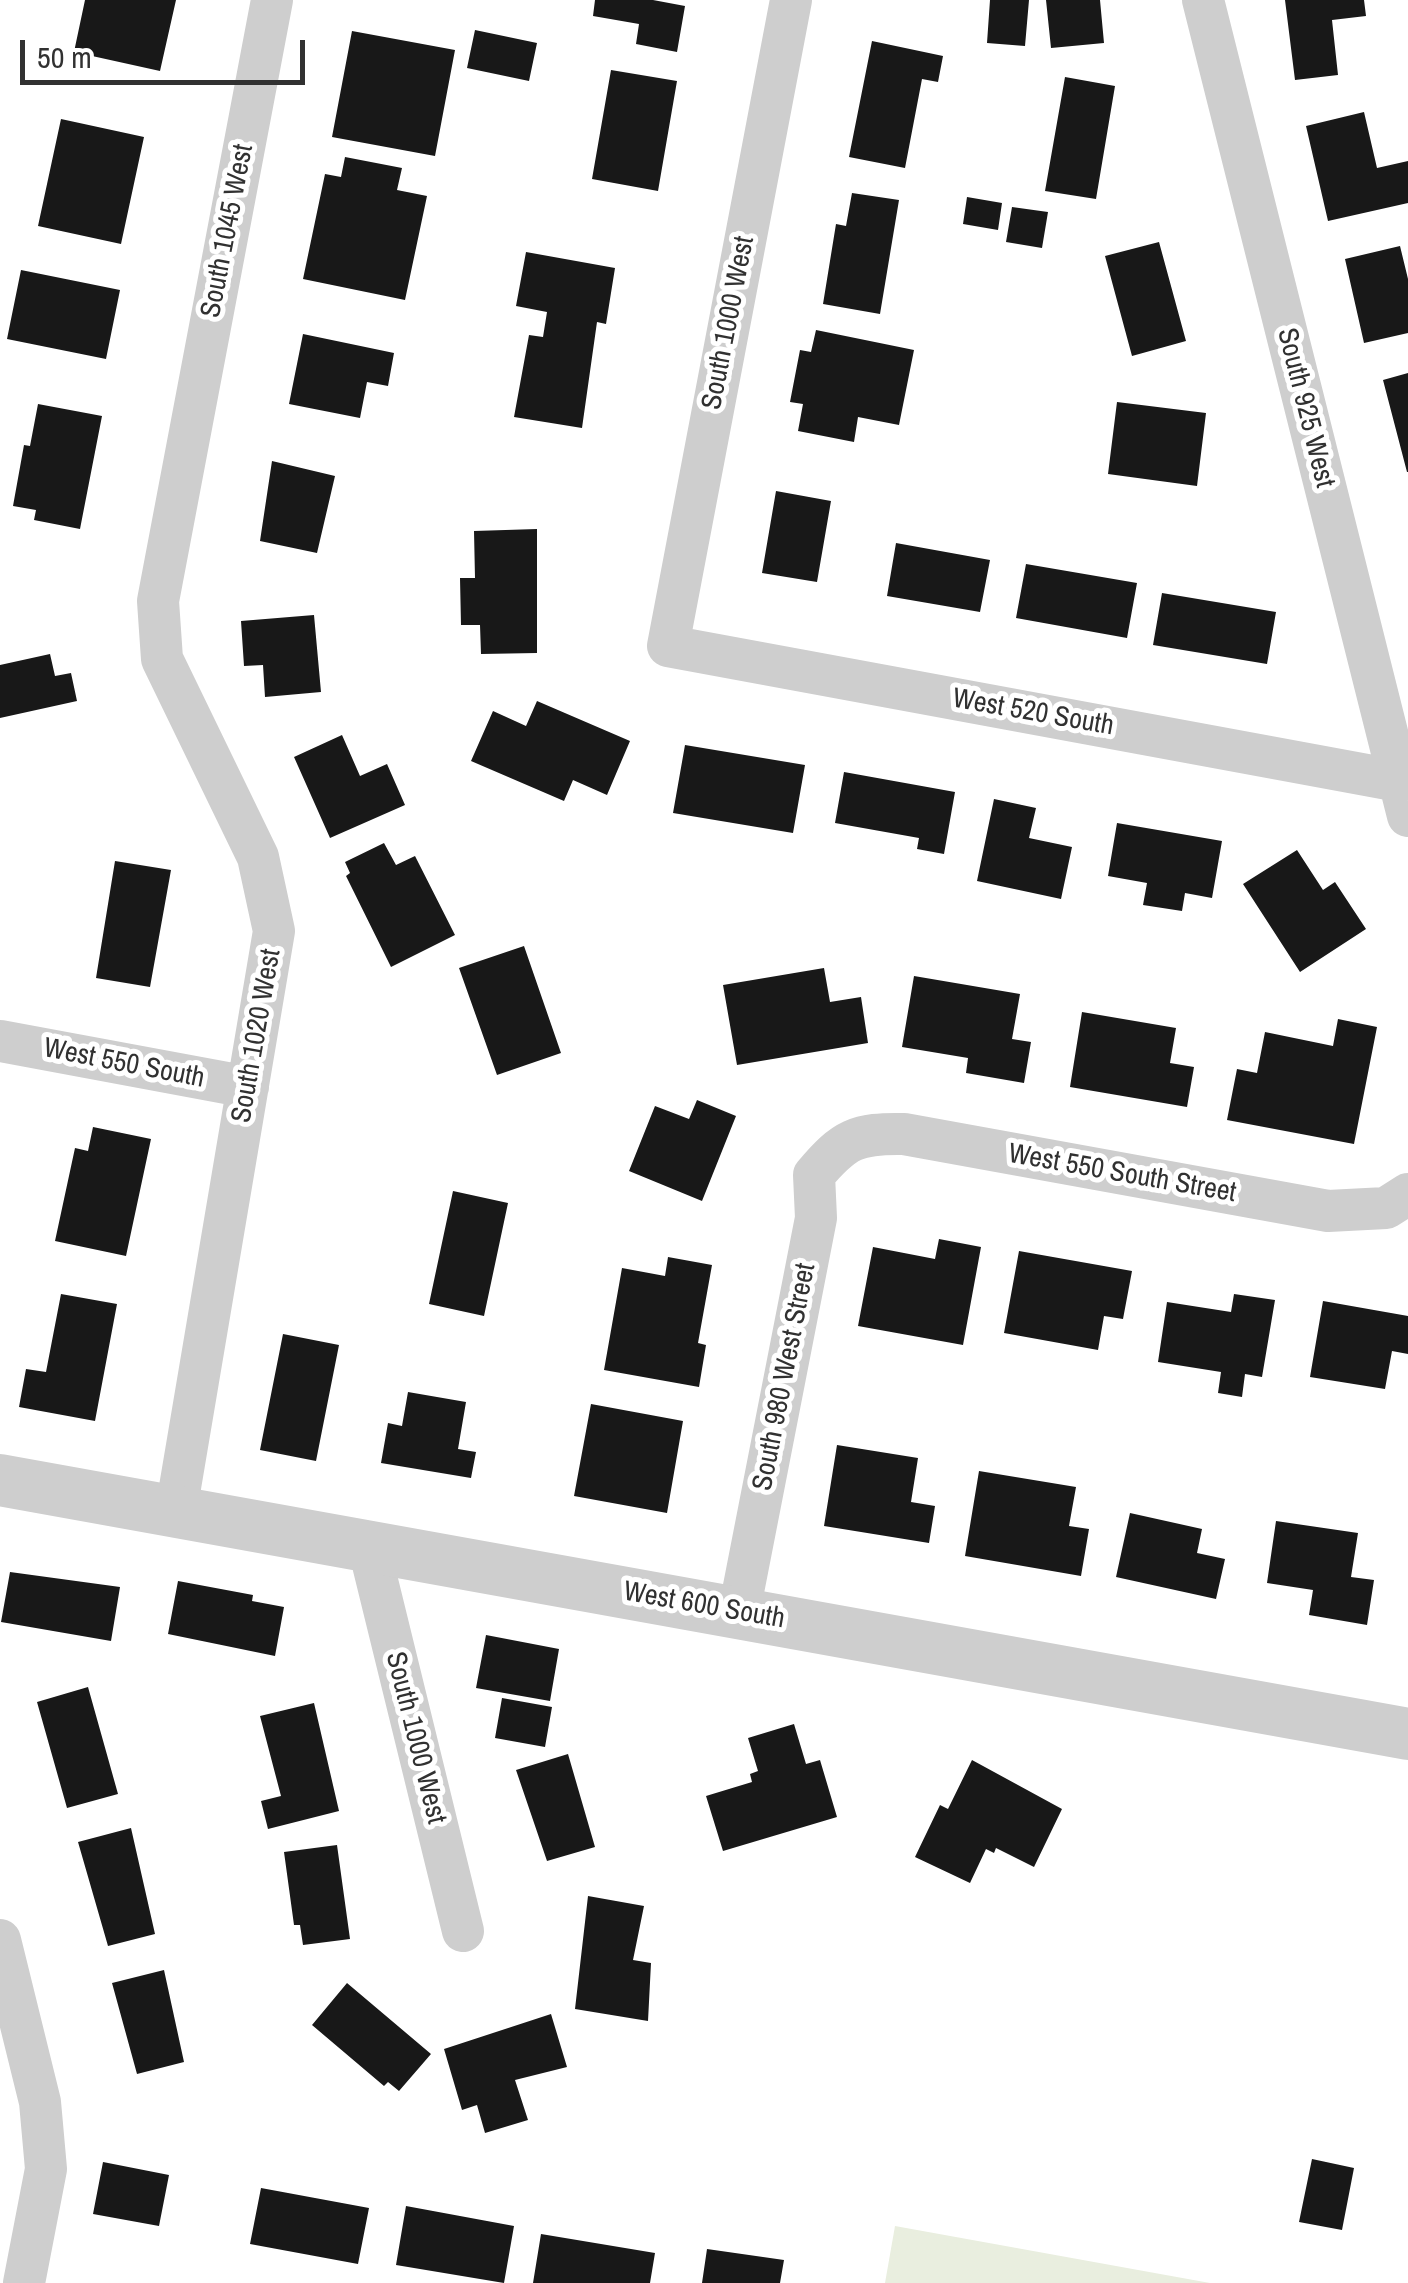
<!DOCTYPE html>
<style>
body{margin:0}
#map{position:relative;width:1408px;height:2283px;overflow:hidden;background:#fff;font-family:"Archivo Narrow",sans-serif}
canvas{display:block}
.scale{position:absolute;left:20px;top:40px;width:285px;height:45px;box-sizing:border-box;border:5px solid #313131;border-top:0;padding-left:12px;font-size:30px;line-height:35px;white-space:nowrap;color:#313131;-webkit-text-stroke:8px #fff;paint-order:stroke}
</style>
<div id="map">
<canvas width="1408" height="2283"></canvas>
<div class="scale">50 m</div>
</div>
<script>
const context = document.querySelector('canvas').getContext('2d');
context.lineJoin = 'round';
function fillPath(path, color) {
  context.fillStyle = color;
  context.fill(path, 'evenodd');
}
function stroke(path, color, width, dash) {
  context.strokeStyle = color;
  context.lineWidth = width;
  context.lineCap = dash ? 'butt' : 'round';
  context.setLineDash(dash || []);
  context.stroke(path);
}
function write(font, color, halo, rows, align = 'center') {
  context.font = font + ' "Archivo Narrow",sans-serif';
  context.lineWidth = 10;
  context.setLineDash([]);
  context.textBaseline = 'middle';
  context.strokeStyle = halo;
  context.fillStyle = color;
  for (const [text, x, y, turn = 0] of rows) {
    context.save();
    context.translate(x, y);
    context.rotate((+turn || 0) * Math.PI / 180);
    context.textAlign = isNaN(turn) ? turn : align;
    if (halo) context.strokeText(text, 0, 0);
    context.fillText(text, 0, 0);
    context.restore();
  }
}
fillPath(new Path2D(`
 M895 2226 1210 2283H885Z`), '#e9eedf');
fillPath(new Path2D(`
 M85 0H176L160 71 74 52Z
 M595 0H653L685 6 677 52 636 44 639 24 593 16Z
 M990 0H1029L1025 46 987 43Z
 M1046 0H1100L1104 43 1051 48Z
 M1285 0H1364L1366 16 1332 20 1338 75 1295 80Z
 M475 30 537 43 529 81 467 68Z
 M352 31 455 50 435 156 332 137Z
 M872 41 943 56 938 82 922 79 905 168 849 157Z
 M611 70 677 81 658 191 592 179Z
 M1065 77 1115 86 1096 199 1045 191Z
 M1364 112 1377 168 1408 161V203L1328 221 1306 126Z
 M61 119 144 137 121 244 38 226Z
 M345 157 402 168 397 190 427 196 405 300 303 279 325 174 341 177Z
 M852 193 899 200 880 314 823 304 836 224 846 226Z
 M967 197 1002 203 998 230 963 224Z
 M1012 207 1048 212 1042 248 1006 242Z
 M1159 242 1186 341 1132 356 1105 256Z
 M1400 246 1408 279V333L1364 343 1345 259Z
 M526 252 615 268 606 324 597 322 582 428 514 417 529 335 543 337 547 312 516 306Z
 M21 270 120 290 106 359 7 339Z
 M816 330 914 350 899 425 858 417 854 442 798 431 803 404 790 402 800 350 811 352Z
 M303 334 394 353 388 386 367 382 360 418 289 404Z
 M1408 373V472H1407L1383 380Z
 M1117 402 1206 413 1197 486 1108 474Z
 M38 404 102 416 80 529 34 520 36 510 13 506 24 445 30 446Z
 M272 461 335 476 317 553 260 541Z
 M776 491 831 501 817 582 762 573Z
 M537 529V653L481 654 480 625H461L460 578H475L474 531Z
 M896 543 990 560 980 612 887 596Z
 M1026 564 1137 583 1127 638 1016 618Z
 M1162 593 1276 612 1267 664 1153 645Z
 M314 615 321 692 265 697 263 665 244 666 241 621Z
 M50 654 55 676 71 673 77 701 0 718V665Z
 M537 701 630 741 607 795 573 780 564 801 471 761 493 711 526 726Z
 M342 735 360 776 387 764 405 805 330 838 294 757Z
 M685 745 805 765 793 833 673 813Z
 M844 772 955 792 944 854 917 849 919 838 835 823Z
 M994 799 1036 808 1029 838 1072 847 1061 899 977 881Z
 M1117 823 1222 841 1212 898 1185 893 1182 911 1143 905 1147 883 1108 876Z
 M384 843 396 865 415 856 455 935 391 967 346 876 350 873 345 862Z
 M1297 850 1323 890 1335 882 1366 929 1300 972 1243 884Z
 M115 861 171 870 150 987 96 978Z
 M524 946 561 1053 497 1075 459 968Z
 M824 968 830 1002 861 997 868 1043 737 1065 723 985Z
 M914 976 1020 994 1012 1039 1031 1042 1024 1083 966 1073 968 1058 902 1047Z
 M1082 1012 1176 1028 1170 1063 1194 1067 1187 1107 1070 1087Z
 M1338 1019 1377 1027 1354 1144 1227 1120 1237 1069 1257 1073 1265 1032 1333 1046Z
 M697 1100 736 1116 702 1201 629 1171 655 1106 689 1119Z
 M93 1127 151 1139 126 1256 55 1241 75 1148 88 1151Z
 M453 1191 508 1203 484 1316 429 1304Z
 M939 1239 981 1247 963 1345 858 1326 873 1247 935 1259Z
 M1019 1251 1132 1271 1123 1319 1104 1316 1098 1350 1004 1333Z
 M668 1257 712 1265 698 1343 706 1345 699 1387 604 1370 622 1268 665 1276Z
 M61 1294 117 1304 95 1421 19 1407 26 1369 46 1372Z
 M1234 1294 1275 1300 1262 1377 1245 1374 1242 1397 1218 1393 1221 1372 1158 1362 1167 1302 1231 1312Z
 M1323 1301 1408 1316V1354L1392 1351 1385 1389 1310 1377Z
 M283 1334 339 1345 316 1461 260 1450Z
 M408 1392 466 1402 458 1449 476 1452 471 1478 381 1463 388 1423 402 1426Z
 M591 1404 683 1421 667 1513 574 1496Z
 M837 1445 918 1458 911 1502 935 1506 929 1543 824 1526Z
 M979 1471 1076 1487 1069 1526 1089 1529 1081 1576 965 1556Z
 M1130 1513 1202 1529 1197 1553 1225 1559 1216 1599 1116 1577Z
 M1276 1521 1358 1533 1351 1577 1374 1580 1367 1625 1309 1615 1313 1590 1267 1583Z
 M10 1572 120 1587 111 1641 1 1622Z
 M178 1581 253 1595 252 1601 284 1607 275 1656 168 1634Z
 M486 1635 559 1649 550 1701 476 1688Z
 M88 1687 118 1794 67 1808 37 1702Z
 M502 1698 552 1707 545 1747 495 1738Z
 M314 1703 339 1811 268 1829 261 1801 281 1796 260 1716Z
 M794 1724 806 1764 820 1760 837 1817 723 1851 706 1796 752 1782 750 1774 758 1771 748 1738Z
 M568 1754 595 1847 547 1861 516 1770Z
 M972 1760 1062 1809 1034 1867 996 1848 994 1853 986 1849 970 1883 915 1857 940 1805 948 1809Z
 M131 1828 155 1934 108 1946 78 1842Z
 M337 1845 350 1939 303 1945 300 1925H294L284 1852Z
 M588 1896 644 1906 633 1960 651 1963 648 2021 575 2009Z
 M164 1970 184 2062 137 2074 112 1983Z
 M347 1983 431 2054 399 2091 388 2082 384 2086 312 2025Z
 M551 2014 567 2067 515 2080 528 2120 485 2133 477 2105 462 2110 444 2049Z
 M1312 2159 1354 2168 1342 2230 1299 2222Z
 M103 2162 169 2175 159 2226 93 2214Z
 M261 2188 369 2208 358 2264 250 2244Z
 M406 2206 514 2226 504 2283 396 2265Z
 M541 2234 655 2253 650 2283H533Z
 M707 2249 784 2260 780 2283H702Z`), '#181818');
stroke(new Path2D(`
 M791 0 668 646 1399 781
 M1203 0 1408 816
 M0 1041 248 1087
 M176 1511 274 931 258 857 162 659 158 601 272 0
 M368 1544 463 1931
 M739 1612 816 1218 814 1175C844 1139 857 1133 904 1134L1328 1211 1386 1208 1408 1194
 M0 1940 40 2102 46 2169 24 2283`), '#cecece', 42);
stroke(new Path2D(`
 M0 1480 1408 1734`), '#cecece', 52);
write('28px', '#313131', '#fff', [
 ["South 1045 West",228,231,-79],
 ["South 1000 West",729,323,-79],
 ["South 925 West",1305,408,76],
 ["West 520 South",1033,713,10],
 ["South 1020 West",257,1036,-80],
 ["West 550 South",124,1064,11],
 ["West 550 South Street",1122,1174,10],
 ["South 980 West Street",785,1377,-79],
 ["West 600 South",704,1606,10],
 ["South 1000 West",415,1738,76]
]);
</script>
